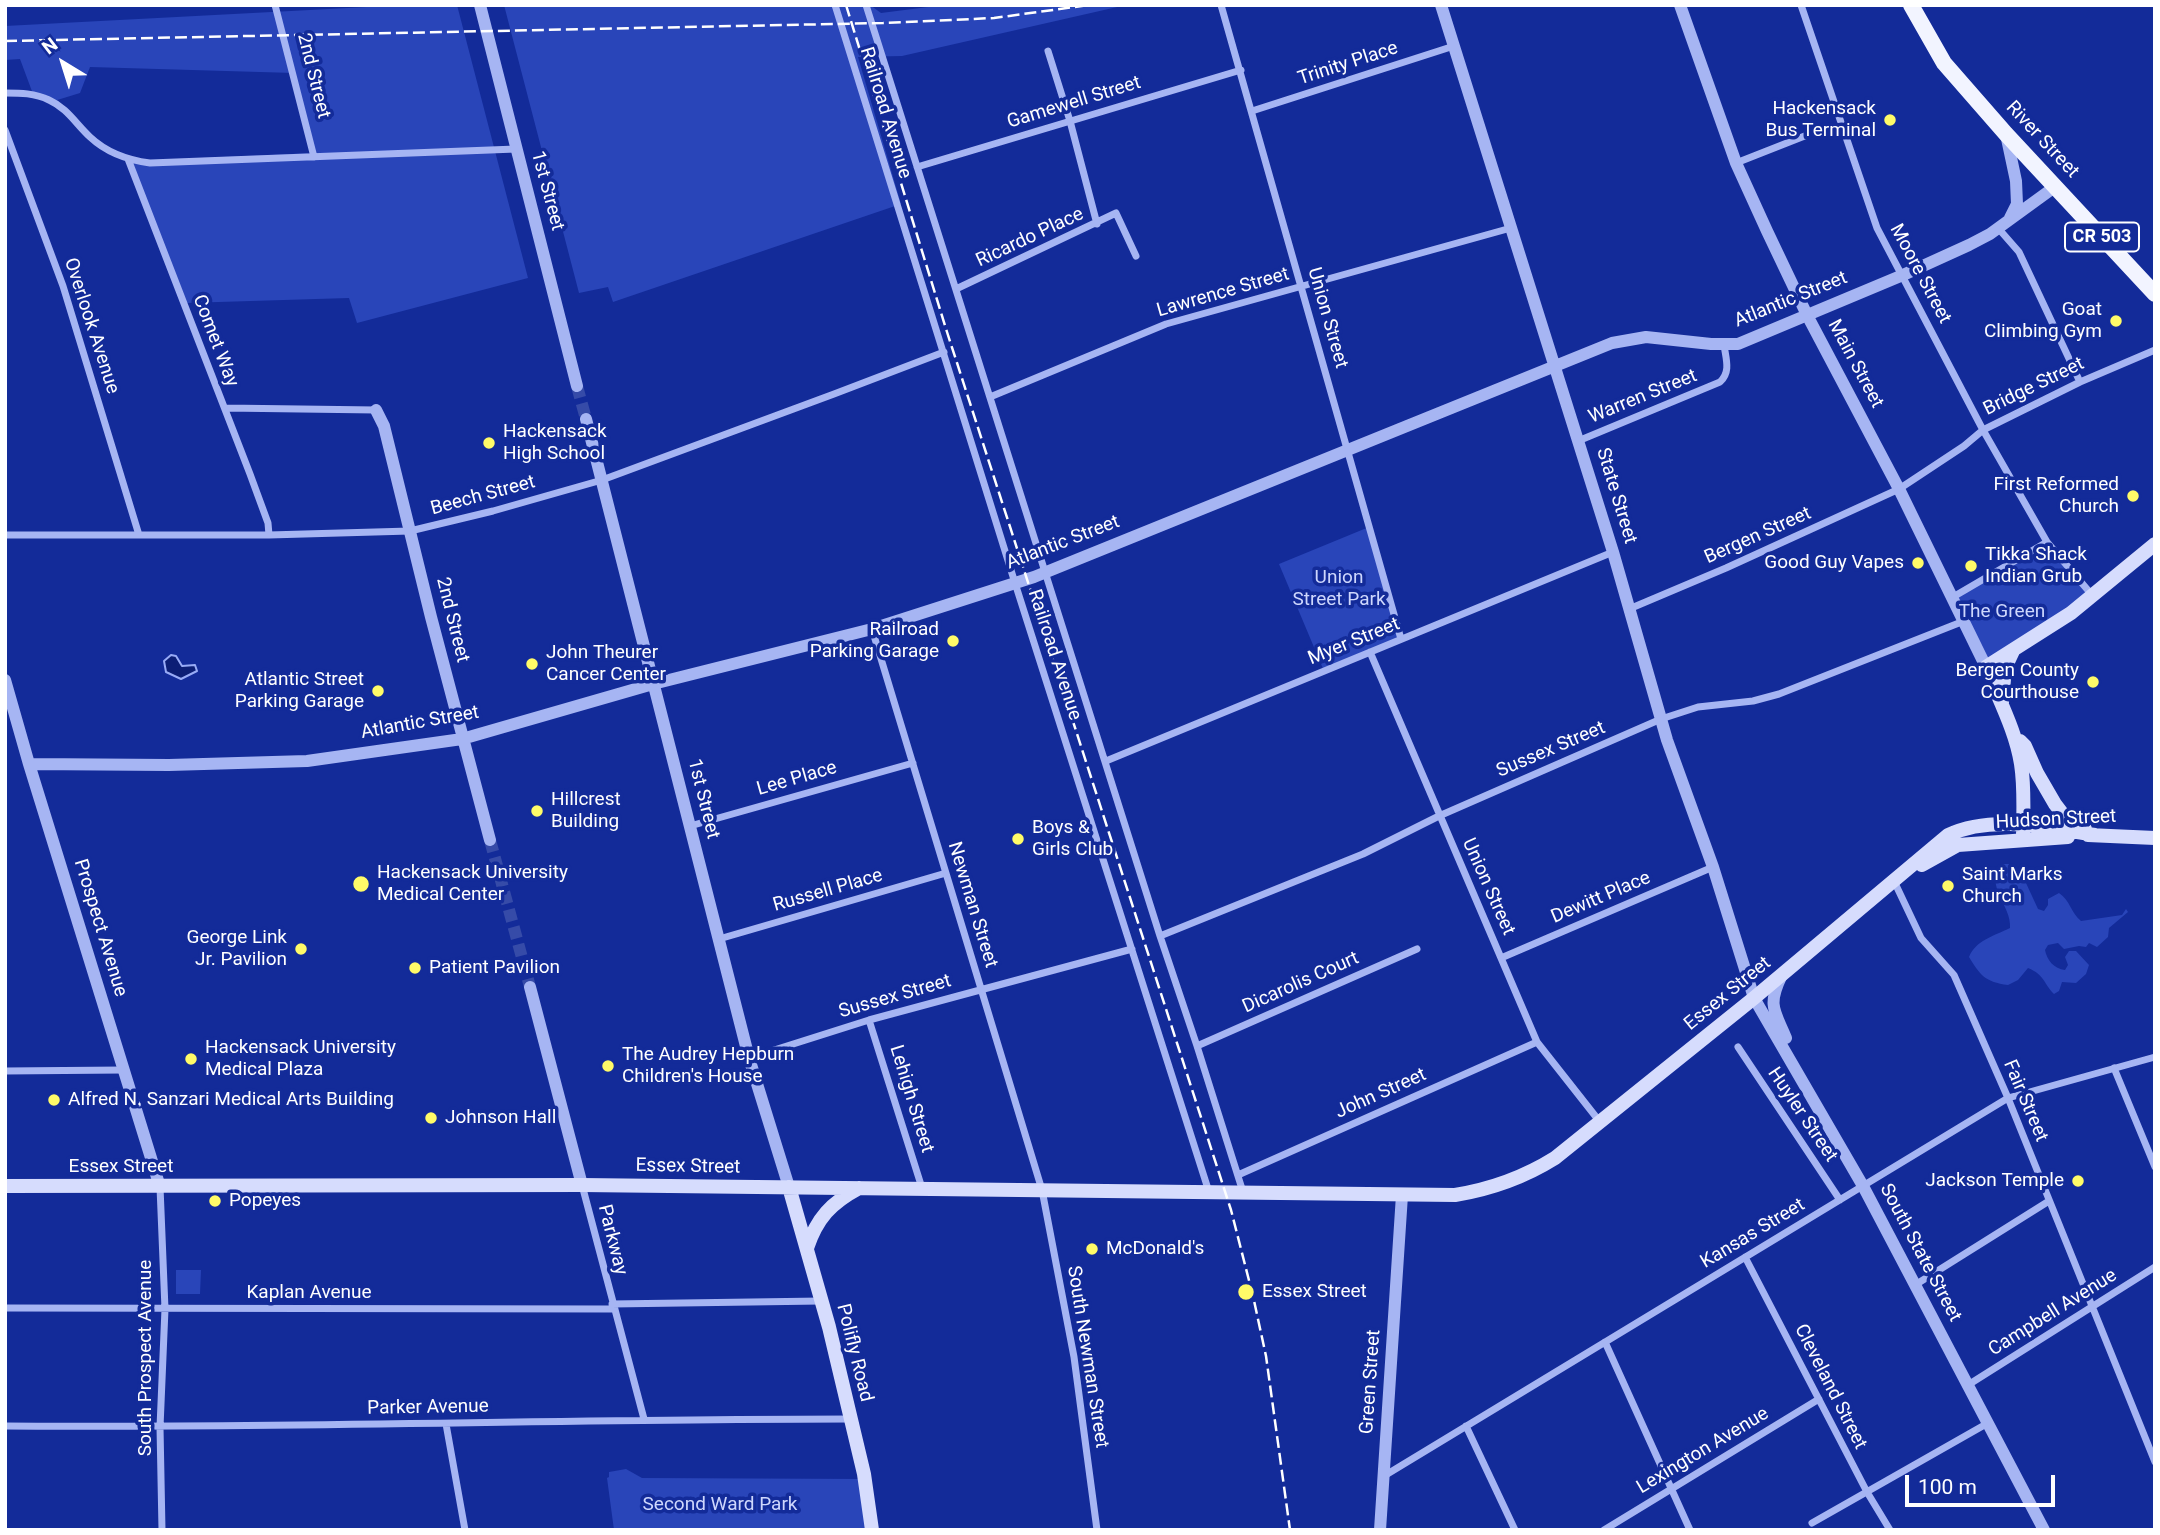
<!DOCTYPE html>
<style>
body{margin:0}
#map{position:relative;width:2160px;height:1535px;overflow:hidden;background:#132b99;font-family:Roboto,sans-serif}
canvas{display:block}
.frame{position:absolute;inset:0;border:7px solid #fff;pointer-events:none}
.north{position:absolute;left:28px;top:28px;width:70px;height:70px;-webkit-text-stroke:5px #132b99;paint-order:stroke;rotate:322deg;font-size:19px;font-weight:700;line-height:28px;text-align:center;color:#fff}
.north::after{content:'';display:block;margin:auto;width:24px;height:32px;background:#fff;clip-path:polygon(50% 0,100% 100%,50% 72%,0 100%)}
.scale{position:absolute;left:1905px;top:1475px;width:150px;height:32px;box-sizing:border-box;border:4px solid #fff;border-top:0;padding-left:9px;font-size:21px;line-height:24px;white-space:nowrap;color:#fff;-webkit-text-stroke:5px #132b99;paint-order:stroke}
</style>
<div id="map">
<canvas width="2160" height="1535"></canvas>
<div class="frame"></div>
<div class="north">N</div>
<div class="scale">100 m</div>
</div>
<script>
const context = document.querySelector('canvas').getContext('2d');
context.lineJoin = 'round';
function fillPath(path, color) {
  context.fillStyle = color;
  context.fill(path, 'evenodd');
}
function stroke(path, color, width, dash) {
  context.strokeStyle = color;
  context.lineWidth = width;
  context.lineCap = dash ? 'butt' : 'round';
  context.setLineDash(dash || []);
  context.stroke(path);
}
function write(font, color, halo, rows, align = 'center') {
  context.font = font + ' Roboto,sans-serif';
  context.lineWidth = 7;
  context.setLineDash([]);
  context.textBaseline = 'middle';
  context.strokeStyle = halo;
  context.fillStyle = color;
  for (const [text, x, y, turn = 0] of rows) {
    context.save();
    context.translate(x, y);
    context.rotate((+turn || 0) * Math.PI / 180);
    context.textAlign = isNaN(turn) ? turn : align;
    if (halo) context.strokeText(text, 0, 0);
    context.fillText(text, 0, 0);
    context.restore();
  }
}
fillPath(new Path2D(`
 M405 5H457L528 278 357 323 349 298 186 303 131 161 314 153 294 73 90 67 80 93 54 101 33 94 20 59 5 60V26Z
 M504 5H870L881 13 944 5H1126L902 56 858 57 901 204 613 302 608 287 579 293Z
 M1369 527 1401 639 1324 671 1279 564Z
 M2047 542 2092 595 1986 667 1953 597Z
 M2002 864H2009L2020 870 2038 909 2044 911 2048 905V899L2059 893C2070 900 2071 913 2081 921L2122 915 2126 909 2128 912 2109 928 2108 937 2097 947 2089 943 2086 947 2079 946 2064 949 2058 943 2048 945 2045 950C2047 960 2054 969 2065 970L2068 965 2065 957 2069 951H2076L2089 965 2086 974 2076 983 2062 982 2059 991 2054 994C2043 983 2045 975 2028 968L2018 980 2008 985C1985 982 1980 975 1969 957 1976 940 1994 936 2010 928 2012 905 1983 886 2002 864Z
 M176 1270H201L200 1294H176Z
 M626 1469 642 1478 865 1479 872 1530H614L607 1478 609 1477V1472Z`), '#2945b9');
const water = new Path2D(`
 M171 655 176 656 182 666 195 665 197 671 181 679 166 672 164 661Z`);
fillPath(water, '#0c1e75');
stroke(water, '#98abf6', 2);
stroke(new Path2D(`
 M577 386 586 419
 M490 840 530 987`), '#364ba8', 12, [12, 6]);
stroke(new Path2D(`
 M275 5 314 157
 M835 5 1015 583 1209 1192
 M866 5 1160 936 1197 1046 1243 1192
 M1221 5 1401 639
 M1801 5 1877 228 1983 430 2047 542 2092 595
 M1048 51 1070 121 1097 224
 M5 93C20 93 35 93 49 100 67 108 76 124 90 137 107 153 127 160 150 163L516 149
 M1252 111 1454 46
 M5 130 63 286 139 535
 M128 159 250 474 268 523 269 535
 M1736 163 1825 128
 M917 167 1241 70
 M1998 228 2019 252 2080 382
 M956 289 1116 213 1136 256
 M990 397 1166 324 1511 228
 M225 408 376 410
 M1578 441 1720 382C1731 372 1726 359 1724 345
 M5 535H269L410 531 493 511 602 480 834 394 944 352
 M1953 597 2047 542
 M1629 609 1726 568 1899 489 1964 446 1983 430 2080 382 2155 350
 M872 629 1042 1190 1074 1357 1097 1530
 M1370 652 1537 1042 1600 1122
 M1106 761 1613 552
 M690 826 913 763
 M1894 881 1921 938 1954 975 2008 1098 2155 1462
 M1160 936 1363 854 1439 816 1661 719 1698 707 1753 701 1779 694 1964 621
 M719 939 946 873
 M1501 958 1713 867
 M869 1020 922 1188
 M1197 1046 1417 949
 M1738 1047 1840 1200
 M749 1058 869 1020 1132 949
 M2114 1068 2155 1167
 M5 1071 123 1070
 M1238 1175 1537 1042
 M582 1185 644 1419
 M160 1187 165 1309 160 1427 162 1530
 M1745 1257 1867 1492 1890 1530
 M1915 1285 2049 1201
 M612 1304 821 1301
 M5 1308 613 1309
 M1605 1342 1690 1530
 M1968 1385 2155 1267
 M446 1424 465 1530
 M5 1426C287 1428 569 1419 850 1419
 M1466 1426 1515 1530
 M1384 1476 2008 1098 2155 1057
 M1812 1523 1988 1423
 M1604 1530 1819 1399`), '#a6b5f3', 7);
stroke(new Path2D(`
 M480 5 577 386
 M1441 5 1613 552 1667 740 1713 867 1754 998 1863 1186 2044 1530
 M1680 5 1736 163 1767 231 1807 315 1899 489 1986 667
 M2006 134 2016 181 2017 204 2010 218
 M376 410 384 426 431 617 490 840
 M586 419 749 1058 789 1187
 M5 680 29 764 160 1187
 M29 764 169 765 307 761 462 739 653 684 872 629 1034 577 1612 343 1646 337 1711 344H1738L1903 275 1969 245 1990 234 2056 186
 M1781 977C1767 1006 1775 1011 1786 1038
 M530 987 582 1185
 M1380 1530 1402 1195`), '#a6b5f3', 12);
stroke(new Path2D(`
 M2002 702 2005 668 2013 651
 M2020 741 2025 746 2037 773 2055 804 2068 821 2085 829
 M2088 835 2155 838
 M2023 840C2023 815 2025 789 2021 764 2016 731 1998 698 1986 667L2071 613 2155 544
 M1922 865 1958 845 2068 837
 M5 1186 582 1185 1455 1195C1492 1189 1523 1178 1555 1158L1754 998 1948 835C1993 814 2048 828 2095 835
 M789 1187 829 1327 864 1474 872 1530
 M807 1248C817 1218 831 1203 859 1188`), '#d6dcfd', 14);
stroke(new Path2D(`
 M1911 5 1944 63 2006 134 2155 294`), '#f2f4ff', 16);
stroke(new Path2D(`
 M846 5 947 332 1231 1210 1253 1296 1266 1356 1290 1530
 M5 41 883 23 994 18 1089 5`), '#fff', 2.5, [12, 5]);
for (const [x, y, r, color] of [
 [1890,120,7,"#fffb68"],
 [2116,321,7,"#fffb68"],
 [489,443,7,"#fffb68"],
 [2133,496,7,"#fffb68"],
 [1918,563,7,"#fffb68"],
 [1971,566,7,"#fffb68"],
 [953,641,7,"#fffb68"],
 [532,664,7,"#fffb68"],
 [2093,682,7,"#fffb68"],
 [378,691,7,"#fffb68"],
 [537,811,7,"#fffb68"],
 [1018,839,7,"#fffb68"],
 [361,884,9,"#fffb68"],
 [1948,886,7,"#fffb68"],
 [301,949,7,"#fffb68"],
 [415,968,7,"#fffb68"],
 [191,1059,7,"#fffb68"],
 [608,1066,7,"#fffb68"],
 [54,1100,7,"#fffb68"],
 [431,1118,7,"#fffb68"],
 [2078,1181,7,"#fffb68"],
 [215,1201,7,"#fffb68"],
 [1092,1249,7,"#fffb68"],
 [1246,1292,9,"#fffb68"]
]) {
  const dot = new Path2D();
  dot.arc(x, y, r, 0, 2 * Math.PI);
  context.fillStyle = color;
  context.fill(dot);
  stroke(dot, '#132b99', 2.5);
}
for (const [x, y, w] of [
 [2102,237,74]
]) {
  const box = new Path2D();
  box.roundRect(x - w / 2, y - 14.5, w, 29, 5);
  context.fillStyle = '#132b99';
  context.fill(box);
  stroke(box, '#fff', 2);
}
write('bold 18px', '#fff', null, [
 ["CR 503",2102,237]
]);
write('19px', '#fff', '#132b99', [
 ["Trinity Place",1348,64,-18],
 ["2nd Street",313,76,76],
 ["Gamewell Street",1074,103,-17],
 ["Railroad Avenue",885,113,73],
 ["River Street",2042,140,47],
 ["1st Street",547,191,75],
 ["Ricardo Place",1030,238,-25],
 ["Moore Street",1920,274,62],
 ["Lawrence Street",1223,293,-16],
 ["Atlantic Street",1791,300,-22],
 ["Union Street",1327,318,74],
 ["Overlook Avenue",91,326,72],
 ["Comet Way",215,341,69],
 ["Main Street",1855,364,62],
 ["Bridge Street",2034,387,-26],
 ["Warren Street",1643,397,-22],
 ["Beech Street",483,496,-15],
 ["State Street",1616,496,73],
 ["Bergen Street",1758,536,-24],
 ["Atlantic Street",1063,543,-21],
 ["2nd Street",452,620,76],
 ["Myer Street",1354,642,-22],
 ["Railroad Avenue",1054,655,72],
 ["Atlantic Street",420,723,-10],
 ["Sussex Street",1551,750,-23],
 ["Lee Place",797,779,-16],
 ["1st Street",703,799,76],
 ["Hudson Street",2056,820,-3],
 ["Union Street",1488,887,66],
 ["Russell Place",828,891,-16],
 ["Dewitt Place",1601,898,-23],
 ["Newman Street",972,905,73],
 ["Prospect Avenue",100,928,73],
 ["Dicarolis Court",1301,983,-24],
 ["Essex Street",1728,994,-39],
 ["Sussex Street",895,997,-16],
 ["John Street",1381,1094,-24],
 ["Lehigh Street",911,1099,73],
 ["Fair Street",2025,1101,67],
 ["Huyler Street",1802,1115,56],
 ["Essex Street",121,1167],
 ["Essex Street",688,1167,1],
 ["Kansas Street",1753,1234,-31],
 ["Parkway",612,1240,76],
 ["South State Street",1920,1253,62],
 ["Kaplan Avenue",309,1293],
 ["Campbell Avenue",2053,1313,-32],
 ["Polifly Road",854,1353,76],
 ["South Newman Street",1087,1357,81],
 ["South Prospect Avenue",146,1358,-90],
 ["Green Street",1371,1382,-86],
 ["Cleveland Street",1830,1387,63],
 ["Parker Avenue",428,1408,-1],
 ["Lexington Avenue",1703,1451,-31]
]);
write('19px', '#fff', '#132b99', [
 ["Hackensack",1876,109,"right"],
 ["Bus Terminal",1876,131,"right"],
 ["Goat",2102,310,"right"],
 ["Climbing Gym",2102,332,"right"],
 ["Hackensack",503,432],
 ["High School",503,454],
 ["First Reformed",2119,485,"right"],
 ["Church",2119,507,"right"],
 ["Tikka Shack",1985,555],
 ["Indian Grub",1985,577],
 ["Good Guy Vapes",1904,563,"right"],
 ["Railroad",939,630,"right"],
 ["Parking Garage",939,652,"right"],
 ["John Theurer",546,653],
 ["Cancer Center",546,675],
 ["Bergen County",2079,671,"right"],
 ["Courthouse",2079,693,"right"],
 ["Atlantic Street",364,680,"right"],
 ["Parking Garage",364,702,"right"],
 ["Hillcrest",551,800],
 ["Building",551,822],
 ["Boys &",1032,828],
 ["Girls Club",1032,850],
 ["Hackensack University",377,873],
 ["Medical Center",377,895],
 ["Saint Marks",1962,875],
 ["Church",1962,897],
 ["George Link",287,938,"right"],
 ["Jr. Pavilion",287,960,"right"],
 ["Patient Pavilion",429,968],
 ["Hackensack University",205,1048],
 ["Medical Plaza",205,1070],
 ["The Audrey Hepburn",622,1055],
 ["Children's House",622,1077],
 ["Alfred N. Sanzari Medical Arts Building",68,1100],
 ["Johnson Hall",445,1118],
 ["Jackson Temple",2064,1181,"right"],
 ["Popeyes",229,1201],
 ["McDonald's",1106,1249],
 ["Essex Street",1262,1292]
], 'left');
write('19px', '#ced7fd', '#132b99', [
 ["Union",1339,578],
 ["Street Park",1339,600],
 ["The Green",2002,612],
 ["Second Ward Park",720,1505]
]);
</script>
